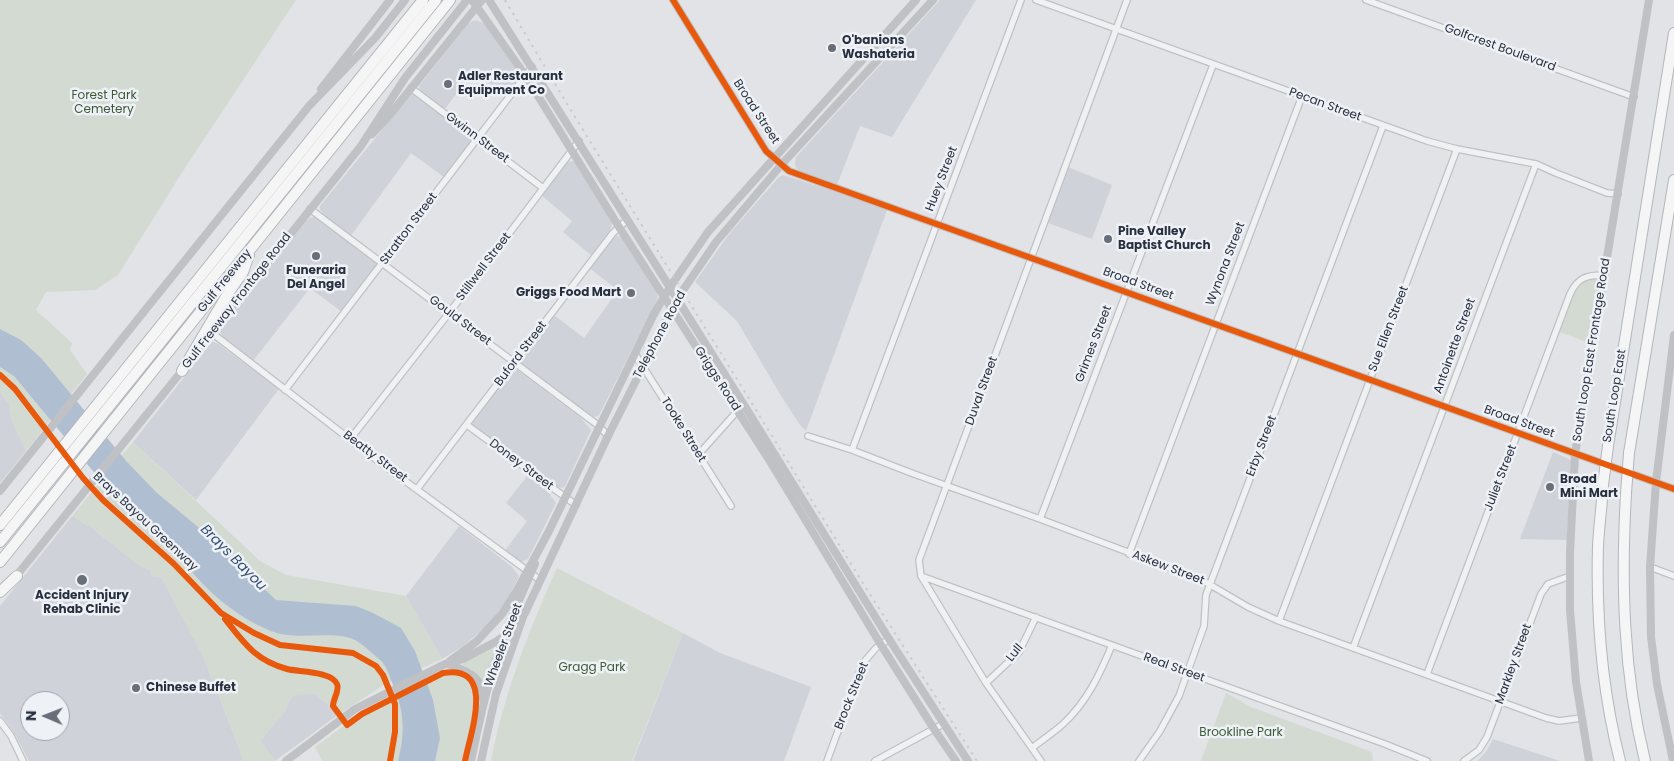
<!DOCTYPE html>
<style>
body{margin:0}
#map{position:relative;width:1674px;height:761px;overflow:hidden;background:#e1e3e6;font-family:Poppins,sans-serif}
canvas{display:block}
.north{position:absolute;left:20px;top:691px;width:50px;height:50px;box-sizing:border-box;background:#eef1f6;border:1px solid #9fa4ad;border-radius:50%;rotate:271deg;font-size:14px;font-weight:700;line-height:20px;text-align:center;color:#28303f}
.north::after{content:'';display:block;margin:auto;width:18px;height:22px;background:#696f79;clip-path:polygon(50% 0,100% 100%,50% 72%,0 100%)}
</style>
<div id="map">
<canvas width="1674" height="761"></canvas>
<div class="north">N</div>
</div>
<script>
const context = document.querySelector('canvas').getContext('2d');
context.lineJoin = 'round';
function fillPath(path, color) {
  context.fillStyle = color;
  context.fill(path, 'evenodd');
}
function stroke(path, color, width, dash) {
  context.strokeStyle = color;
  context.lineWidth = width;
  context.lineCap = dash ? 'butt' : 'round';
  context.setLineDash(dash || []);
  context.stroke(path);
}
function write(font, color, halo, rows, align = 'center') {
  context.font = font + ' Poppins,sans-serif';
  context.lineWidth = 5;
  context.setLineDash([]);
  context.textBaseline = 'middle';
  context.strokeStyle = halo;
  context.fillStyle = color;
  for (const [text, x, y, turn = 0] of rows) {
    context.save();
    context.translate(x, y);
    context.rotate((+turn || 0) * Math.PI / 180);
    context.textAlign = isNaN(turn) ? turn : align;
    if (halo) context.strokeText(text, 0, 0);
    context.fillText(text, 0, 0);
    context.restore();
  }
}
fillPath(new Path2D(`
 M940 0H976L892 137 860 126 837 185 805 174 797 169 795 165 796 157Z
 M476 20 485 24 518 71V77L506 96 473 72 444 110 421 92 419 86 468 23Z
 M411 94H414L471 136 472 141 444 177 411 153 350 237 327 218 320 210V206Z
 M571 161 576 162 612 223 610 231 592 256 563 232 572 221 541 195 564 164Z
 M1068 167 1112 185 1092 239 1048 223Z
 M783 175 843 194 887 210 806 431 800 425 780 394 737 321 695 282 729 234 778 178Z
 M315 217 377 261 378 265 342 312 310 288 253 361 223 337 220 332 221 329 307 220 310 218Z
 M617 236 622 237 657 292 658 298 599 415 595 417 589 415 521 365 519 360 554 315 584 338 618 290 589 268 610 241Z
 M212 342 217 343 279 389 196 500 133 442Z
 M516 369 580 417 591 430 565 486 562 488 553 486 473 426V422L512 370Z
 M0 392 9 404 12 421 26 451 0 483Z
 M1553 452 1569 459 1571 462 1567 540 1520 539Z
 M528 475 546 489 556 503 528 559 520 562 504 552 527 521 506 503Z
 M72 516 92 528 139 565 152 571 151 576 162 578 204 658 244 761H29L16 736 0 713V606ZM30 701H60V731H30Z
 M459 526 512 567 519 576 507 600 491 622 462 647 442 659 406 596Z
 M683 633 720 653 811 687 784 761H633Z
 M306 693 315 694 339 714 275 761 260 741 285 711 291 698 296 695Z
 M1493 739 1560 761H1477L1486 752Z`), '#cfd2d9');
fillPath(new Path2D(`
 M0 0H296L181 174 118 275 95 290 46 292 36 310 72 343 70 350 87 374 26 451 12 421 9 404 0 392Z
 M1592 279 1601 282 1589 343 1560 332C1567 313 1571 284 1592 279Z
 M133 442 260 561 286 575 406 596 442 659 385 684 339 714 315 694 296 695 291 698 285 711 260 741 275 761H244L204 658 162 578 151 576 152 571 139 565 92 528 72 516Z
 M557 568 683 633 632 761H491C504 694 529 630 557 568Z
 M494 646 496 649 485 682H483L471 669 463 665 462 662Z
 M453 669 470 677 477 685 480 695 479 709 467 761H322L315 747 361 713 445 671Z
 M1226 693 1251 707 1372 752 1373 761H1201Z`), '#d2dad1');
fillPath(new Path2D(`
 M0 329 21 340 41 358 127 462 157 493 204 532 276 600 356 606 373 613 401 628 415 651 433 700 440 738 435 761H398C406 731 404 708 391 680 389 675 387 668 383 663 380 659 375 656 372 653 365 647 359 641 350 638 324 631 296 641 271 631 234 616 198 585 177 551L92 470 14 376 0 367Z`), '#afbfd1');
const street = new Path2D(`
 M1036 0 1427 141 1457 149 1536 164 1556 173 1607 193 1618 194
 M1366 0 1634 97
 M411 88 543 188
 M310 209 599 426 608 436
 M212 333 378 461 540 580
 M635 354 731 506
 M285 390 532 67
 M467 425 576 505
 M808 436 852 450 914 474 1040 519 1202 580 1248 607 1279 621 1546 718 1559 721 1581 718
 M351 438 449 313 579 141
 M852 450 1021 0
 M698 455 740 408
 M417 489 613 233 627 220
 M1040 519 1213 65
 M1129 554 1302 96
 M1650 567 1674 576
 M921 576 1385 744 1427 761
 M1279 621 1457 149
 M1353 648 1536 164
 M1427 674 1570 294C1578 277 1587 275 1605 275
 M986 683 1019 652 1036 617
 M0 721 11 736 23 761
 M1032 748C1042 740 1053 733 1063 724 1087 702 1100 674 1112 645
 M827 761 863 663 876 648 889 639
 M875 761 943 724
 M1041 761 986 683 921 576 919 560 1127 0
 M1139 761 1160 731 1179 696 1204 626 1206 595 1383 126
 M1464 761 1479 750 1487 737 1541 594 1548 584 1570 576`);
const highway = new Path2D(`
 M182 371 227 295 243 272 249 255
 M1608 446 1674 33
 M1629 453 1674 180
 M1603 485C1602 505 1599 526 1598 546 1596 618 1602 691 1620 761
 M1626 493C1621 583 1623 672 1645 761
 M0 525 423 0
 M0 542 436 0
 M0 562 450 0
 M0 592 17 576`);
stroke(street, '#bfc1c4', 8);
stroke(highway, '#b3b6bb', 12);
stroke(street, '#f0f1f3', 5.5);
stroke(new Path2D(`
 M472 0 525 75 619 227 768 458 881 645 934 729 956 761
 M489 0 744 405 889 639 968 761
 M673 0 766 151 789 171 1674 489
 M321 89 390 0
 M372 134 388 117 482 0
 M201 346 361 146 405 78 467 0
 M0 491 309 106 375 38 405 0
 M13 580 185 367
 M450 661 477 641 502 614 516 592 548 533 654 314 670 287 708 232 916 0
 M446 664C465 669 483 676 483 698
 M286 761 355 709 445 664 463 659 497 641 505 635 525 613 608 436 677 299 716 242 782 164 933 0
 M471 761C480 718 489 675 505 635 514 611 525 587 535 564
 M481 761 496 694 523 617
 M1589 761 1576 682 1570 610V553L1575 454 1649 0
 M1673 761 1657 684 1651 637 1650 567 1656 482 1674 335`), '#bfc1c5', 8);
stroke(highway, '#f5f5f6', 10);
stroke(new Path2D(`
 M505 0 567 104 864 585 977 761`), '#cacbce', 2, [2.5, 5]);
const highwayBridge = new Path2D(`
 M1603 485 1608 446
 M1626 493 1629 453`);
stroke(highwayBridge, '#b3b6bb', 12, []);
stroke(highwayBridge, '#f5f5f6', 10);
stroke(new Path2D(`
 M673 0 766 151 789 171 1674 489
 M0 375 15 389 83 478 103 500 174 564 221 613 254 633 280 645 353 653 376 666 383 675 395 704V732L390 761
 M225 619C244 643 255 660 287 669 298 672 332 671 337 684 340 690 333 699 333 706L347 725 362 714 443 673C497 664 470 734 465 761`), '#e8590c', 6);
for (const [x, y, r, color] of [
 [832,48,5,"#696f79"],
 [448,84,5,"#696f79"],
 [1108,239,5,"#696f79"],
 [316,256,5,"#696f79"],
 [631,293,5,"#696f79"],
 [1550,487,5,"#696f79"],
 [82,580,6,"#696f79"],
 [136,688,5,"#696f79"]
]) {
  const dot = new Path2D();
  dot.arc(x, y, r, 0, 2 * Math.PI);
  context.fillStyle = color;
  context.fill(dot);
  stroke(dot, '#eef1f6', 2);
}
write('bold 12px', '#28303f', '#eef1f6', [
 ["O'banions",842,41],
 ["Washateria",842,55],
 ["Adler Restaurant",458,77],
 ["Equipment Co",458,91],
 ["Pine Valley",1118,232],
 ["Baptist Church",1118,246],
 ["Funeraria",316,271,"center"],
 ["Del Angel",316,285,"center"],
 ["Griggs Food Mart",621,293,"right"],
 ["Broad",1560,480],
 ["Mini Mart",1560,494],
 ["Accident Injury",82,596,"center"],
 ["Rehab Clinic",82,610,"center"],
 ["Chinese Buffet",146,688]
], 'left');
write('12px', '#28303f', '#eef1f6', [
 ["Golfcrest Boulevard",1500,48,20],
 ["Pecan Street",1325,105,20],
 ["Broad Street",756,112,57],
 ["Gwinn Street",477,138,37],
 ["Huey Street",942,179,-69],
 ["Stratton Street",409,229,-53],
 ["Wynona Street",1226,264,-69],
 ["Stillwell Street",484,267,-53],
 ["Gulf Freeway",225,281,-51],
 ["Broad Street",1138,284,20],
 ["Gulf Freeway Frontage Road",237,301,-52],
 ["Gould Street",460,321,37],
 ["Sue Ellen Street",1389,329,-69],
 ["Telephone Road",660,335,-62],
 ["Grimes Street",1094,344,-69],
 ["Antoinette Street",1455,346,-70],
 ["South Loop East Frontage Road",1592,350,-81],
 ["Buford Street",521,354,-53],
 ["Griggs Road",717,379,57],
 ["Duval Street",982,391,-70],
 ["South Loop East",1615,396,-81],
 ["Broad Street",1519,422,20],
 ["Tooke Street",683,430,58],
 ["Erby Street",1262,446,-69],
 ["Beatty Street",375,457,37],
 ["Doney Street",521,465,37],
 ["Juliet Street",1501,478,-69],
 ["Brays Bayou Greenway",145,522,43],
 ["Askew Street",1168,568,21],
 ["Wheeler Street",504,645,-70],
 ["Lull",1015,653,-51],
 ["Markley Street",1514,664,-70],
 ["Real Street",1174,668,20],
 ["Brock Street",852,696,-68]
]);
write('12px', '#3c5a36', '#eef1f6', [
 ["Forest Park",104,96],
 ["Cemetery",104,110],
 ["Gragg Park",592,668],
 ["Brookline Park",1241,733]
]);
write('italic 14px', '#334f72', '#eef1f6', [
 ["Brays Bayou",233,558,45]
]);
</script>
